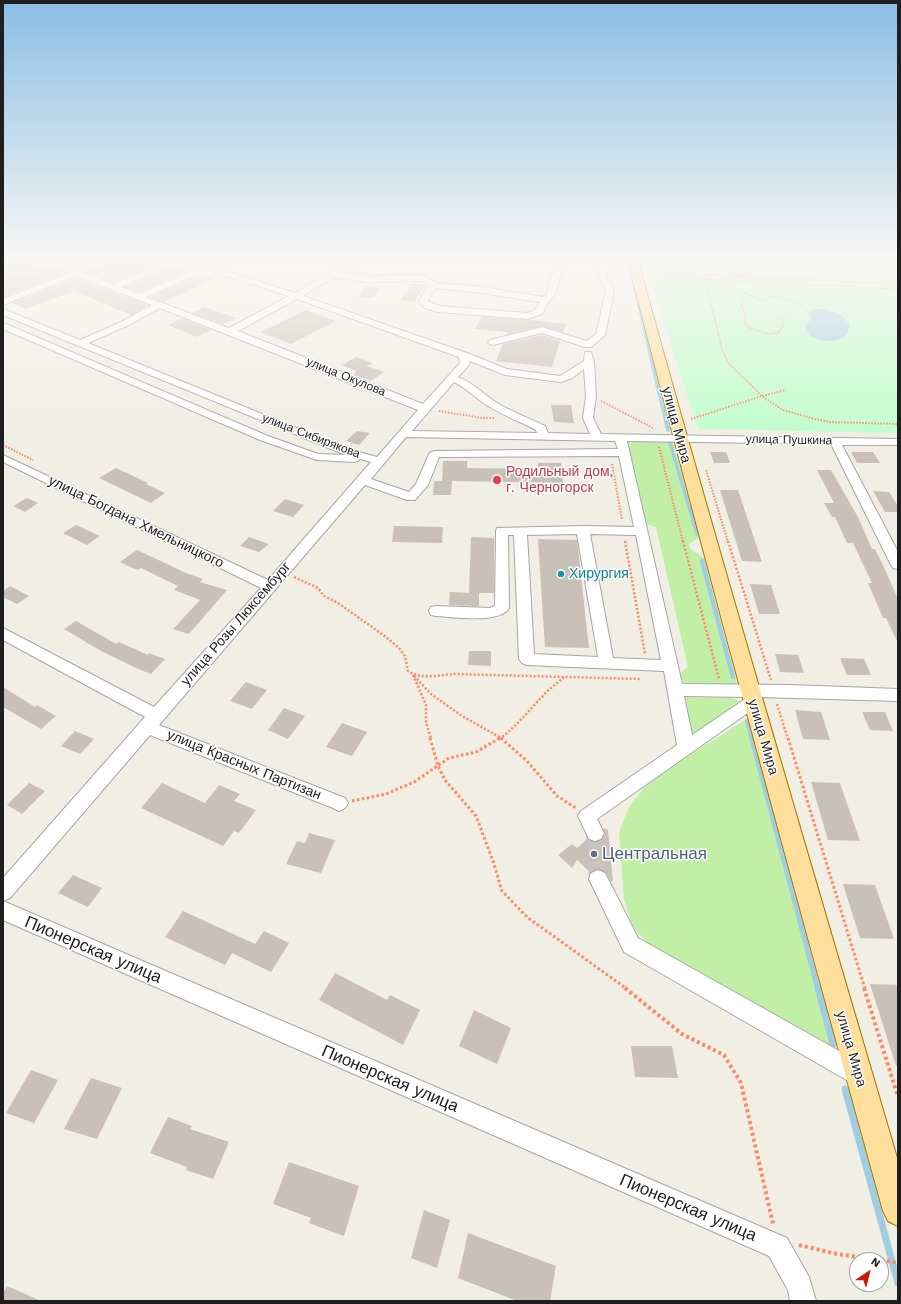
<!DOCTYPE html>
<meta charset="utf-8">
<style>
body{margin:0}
#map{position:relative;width:901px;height:1304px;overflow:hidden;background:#f1eee4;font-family:"Work Sans",sans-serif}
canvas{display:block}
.frame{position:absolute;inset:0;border:4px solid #1f1f1f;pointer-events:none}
.north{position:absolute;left:849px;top:1252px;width:40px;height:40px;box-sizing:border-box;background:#fff;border:1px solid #a5a5a5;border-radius:50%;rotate:35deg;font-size:11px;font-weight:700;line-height:16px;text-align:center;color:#1f1f1f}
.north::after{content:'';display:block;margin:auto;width:14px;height:18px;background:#ce1600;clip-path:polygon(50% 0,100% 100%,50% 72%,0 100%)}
</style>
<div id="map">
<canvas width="901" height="1304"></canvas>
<div class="frame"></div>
<div class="north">N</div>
</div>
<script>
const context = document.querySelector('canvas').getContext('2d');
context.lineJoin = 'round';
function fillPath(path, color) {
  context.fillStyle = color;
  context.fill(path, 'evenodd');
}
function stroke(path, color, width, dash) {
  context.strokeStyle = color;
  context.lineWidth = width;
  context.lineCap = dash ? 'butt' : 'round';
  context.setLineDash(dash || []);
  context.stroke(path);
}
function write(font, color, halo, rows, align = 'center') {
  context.font = font + ' "Work Sans",sans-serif';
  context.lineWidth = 3;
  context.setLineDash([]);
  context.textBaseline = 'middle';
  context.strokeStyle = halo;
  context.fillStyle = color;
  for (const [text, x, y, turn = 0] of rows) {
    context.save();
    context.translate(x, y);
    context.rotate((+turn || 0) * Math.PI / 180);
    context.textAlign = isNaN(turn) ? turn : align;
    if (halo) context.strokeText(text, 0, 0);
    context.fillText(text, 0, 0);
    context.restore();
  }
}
fillPath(new Path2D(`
 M636 441 673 442 700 537 689 544 691 549 704 558 737 684 688 685 677 676 688 667 656 527 645 524 628 445Z
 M730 697 739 701 727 714 692 736 684 698Z
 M747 719 836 1050 653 949 633 927 624 900 619 832 629 807 644 788 670 767Z`), '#c2efa6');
fillPath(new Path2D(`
 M644 261H898V433L698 429Z`), '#befeca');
fillPath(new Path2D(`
 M833 261H872L876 263 849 269Z`), '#7be7c9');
fillPath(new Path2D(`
 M813 309C827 308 841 312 849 324 850 345 823 343 810 336L805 326 811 319 809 313Z`), '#a1cde2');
stroke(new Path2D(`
 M626 262 632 277 657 385`), '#a1cde2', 3);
stroke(new Path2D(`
 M657 384 668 430
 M670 443 697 534`), '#a1cde2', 3.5);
stroke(new Path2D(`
 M702 561 733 677
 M747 721 752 739`), '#a1cde2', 4.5);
stroke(new Path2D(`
 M752 738 818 989`), '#a1cde2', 5.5);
stroke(new Path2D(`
 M818 988 833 1044
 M845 1089 898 1283`), '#a1cde2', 7);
fillPath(new Path2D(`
 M20 261H28L50 269 53 268 65 273 3 297V267Z
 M74 261H96L76 268 64 264Z
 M112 261H166L168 262H162L113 282 88 273 111 264Z
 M170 262 190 269 139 292 125 287 170 268 171 266Z
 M202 274 216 278 164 302 150 297Z
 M76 278 148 305 131 315 74 291 26 309 12 303Z
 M412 283 425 284 414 302 400 300Z
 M366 286 380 288 373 298 358 297Z
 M204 307 236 318 223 324 193 313Z
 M306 310 336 321 291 344 261 332Z
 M482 317 529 320 566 324 563 332 542 326 507 334 508 332 475 329Z
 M182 318 211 330 197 337 168 325Z
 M542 335 560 341 552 367 496 361 503 344Z
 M356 357 373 363 367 366 384 372 371 381 354 375 356 371 342 365Z
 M551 405H571L574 423 554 422Z
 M357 431 370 433 359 445 346 441Z
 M710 452H726L730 463H714Z
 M851 452H873L880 463H857Z
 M443 461H467V468L538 469V463H561L563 483 452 481 451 495H433L434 481H442Z
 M116 468 148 483 146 484 165 493 151 503 99 478Z
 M817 470H831L858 517 872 549H875L883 565 898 599V643L886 618H883L868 583H872L853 543H847L835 517H832L824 503H834Z
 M720 490H738L762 562 742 561Z
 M873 491 889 492 898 506V512H885Z
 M27 498 38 503 25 512 13 506Z
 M285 499 304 505 293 517 273 511Z
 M76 525 100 536 87 545 63 533Z
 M394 526 443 527 442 543 392 542Z
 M249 537 269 544 259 552 240 546Z
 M471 537 494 538V593H475H479V606L449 605 450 592 469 593Z
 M538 539 577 540 589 648 545 647Z
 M137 550 186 573 203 579 200 582 227 590 189 634 173 629 200 600 174 590 178 586 141 568 137 570 120 562Z
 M750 584 771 585 780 614H759Z
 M10 586 29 596 17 604 3 597V591Z
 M76 621 116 644 119 642 148 655 149 653 165 659 151 674 136 668 101 651 64 629Z
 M469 651H491V666L468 665Z
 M775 654 798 655 804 673 780 672Z
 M840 658 864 659 871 675H847Z
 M246 682 267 690 252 709 230 701Z
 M3 687 35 707 37 705 56 716 41 729 3 707Z
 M284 708 305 716 288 739 268 730Z
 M795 710 821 712 830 740 803 739Z
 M862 712H885L893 731 870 730Z
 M342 723 367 732 352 756 326 747Z
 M75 731 94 739 80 754 61 746Z
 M811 782 840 783 860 841 828 840Z
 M29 783 45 791 22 814 7 805Z
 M162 783 205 803 219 785 240 794 234 801 256 810 239 833 234 831 223 846 141 808Z
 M603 828 608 830 613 881 611 882 606 872 597 869 590 872 577 860 572 868 558 855 572 844 577 848 587 839 595 842 601 840 605 834Z
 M309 833 335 840 321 873 286 864 297 841 305 843Z
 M73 875 102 888 88 907 58 893Z
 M843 884 875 885 894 939 860 938Z
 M183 911 255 944 264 931 289 943 271 972 232 953 225 965 165 937Z
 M335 973 387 1000 390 995 420 1010 403 1045 319 1000Z
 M870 984 898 985V1065L896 1066Z
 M474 1010 511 1028 497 1064 459 1046Z
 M631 1046H672L678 1078 635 1077Z
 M31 1070 58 1080 34 1123 6 1113Z
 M91 1078 122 1088 97 1139 64 1129Z
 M168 1117 192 1126 190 1129 229 1142 213 1179 186 1170 187 1167 150 1153Z
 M289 1162 359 1186 344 1236 309 1223 311 1218 273 1204Z
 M424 1210 450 1220 437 1268 411 1258Z
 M468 1233 556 1266 550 1301H517L458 1278Z
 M7 1286 41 1301H3V1294Z`), '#c9c1b7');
stroke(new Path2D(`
 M595 833 598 879`), '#c7c5bd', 18, [18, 10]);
const minor = new Path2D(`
 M40 261H51L76 270 100 261H111L110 263 84 273 113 284 163 263H169L170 265 169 267 121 287 139 294 199 267 185 263 184 261H196L207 264 219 261H231L230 263 215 267 295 293 349 261H359L341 273 368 276 424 275 436 283 475 286 543 297 546 295 556 264 559 261H568L564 265 554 296 549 301 542 314 528 319 438 312 425 308 419 302 423 293 429 285 422 281 368 282 334 277 303 296 467 353 507 369 560 376 584 361 585 352H591L594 362 596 396 593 418 601 434 898 439V445H842L898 552V569L893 568 891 565 831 444 627 441 682 684 791 685 898 689V701L759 697 761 701 759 705 597 819 604 833 601 839 595 841 589 839 578 816 581 811 677 745 664 671 527 665 522 663 519 659 514 535H508L509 608C500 624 453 617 436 616L431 615 429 611 431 607 436 606 490 608 495 606 496 531 497 528 583 526 634 527 619 456 439 457 428 485 415 500H407L365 485 159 725 345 798 348 803 345 808 339 811 333 808 150 735 10 898 3 901 787 1238 809 1277 816 1301H790L788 1290 769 1256 3 920V878L145 717 3 640V628L154 707 261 588 3 462V455L268 580 371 462 360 459 358 461 354 462 317 460 260 440 3 329V323L6 324 268 436 318 454 346 455 3 315V309L80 340 121 322 152 305 76 276 3 305V299L69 273ZM207 270 289 296 229 328 146 297ZM436 288 475 292 540 302 535 310 527 313 439 306 428 301 431 294ZM297 299 459 357 460 363 423 404 238 331ZM160 308 418 410 377 457 348 449 88 343 127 326ZM470 361 505 375 561 382 572 378 584 369 586 396 583 418 590 434 548 433 545 426C529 418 512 412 497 403 483 394 474 383 458 377L469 365ZM454 382C467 388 477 400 490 407 504 416 521 422 536 430L537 433 412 431ZM406 437 615 441 618 449 435 451 431 452 429 454 416 484 409 492 371 479ZM577 534 598 657 534 654 527 535ZM590 534 636 535 661 660 613 658ZM684 696 748 697 692 735Z
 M600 261H608L607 278 614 290 605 335 591 347H585L542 333 493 345 490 344 488 342 490 340 542 327 587 341 596 334 606 290 599 278Z
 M598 870 605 873 638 938 866 1066 869 1074 866 1082 858 1085 850 1082 624 952 589 879 591 873Z`);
const major = new Path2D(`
 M628 261H638C721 562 810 861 898 1161V1226L888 1221 883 1211C796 895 709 579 628 261Z`);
stroke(minor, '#a6a6a6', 2);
stroke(major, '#9a7800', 2);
stroke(new Path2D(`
 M701 261 722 350 729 364 751 385
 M882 261 898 269
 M614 270 626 275
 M666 275V273L898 284
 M649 276 666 275 667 277 898 289
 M784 319 783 326 778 333 769 334 749 328 745 323V313L741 304 745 293 764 301 768 296 786 298 802 306`), '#ff8767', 1.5, [1, 1]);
stroke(new Path2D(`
 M750 384 762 396 783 410 815 419 830 422 898 424
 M601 401 653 428
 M439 411 482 418H495
 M691 419 762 396 786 390
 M3 445 33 460
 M659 447 683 542
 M612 464 622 520
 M706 470 728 542`), '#ff8767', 2, [1.5, 1.5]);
stroke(new Path2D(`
 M625 541 645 654
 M683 541 719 679
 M728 541 771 680
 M294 577 318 588 324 596 338 603 386 637 399 648 405 656 408 671C420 680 440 675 454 674L641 679
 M413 675 426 705V722L431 739
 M414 676 431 694 462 716 503 739
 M777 704 788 739
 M499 739C524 722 539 694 564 678`), '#ff8767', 2.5, [2, 2]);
stroke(new Path2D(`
 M430 738 438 766 445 780 476 816 493 861 502 891 527 917 627 989
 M501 738 527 761 557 796 576 808
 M788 738 865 989
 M352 801 386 794 414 782 449 758 476 752 500 738`), '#ff8767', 3, [2.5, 2.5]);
stroke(new Path2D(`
 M625 988 682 1034 724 1055 741 1083 773 1224
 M864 988 898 1097
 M799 1245 837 1254 878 1260
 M881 1260 898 1263`), '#ff8767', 4, [3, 3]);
fillPath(minor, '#fff');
fillPath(major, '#ffdf9b');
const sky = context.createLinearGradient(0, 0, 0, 443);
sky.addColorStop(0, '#8bbee6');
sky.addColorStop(0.59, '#f9f7f3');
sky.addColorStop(1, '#f9f7f300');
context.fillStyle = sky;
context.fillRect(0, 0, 901, 443);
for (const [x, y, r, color] of [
 [497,480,5,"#e0444e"],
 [561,574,4,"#0f9aa8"],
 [594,854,4,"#5c6f8a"]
]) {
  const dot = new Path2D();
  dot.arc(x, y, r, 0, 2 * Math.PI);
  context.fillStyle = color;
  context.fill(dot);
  stroke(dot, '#fff', 1.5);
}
write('12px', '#1f1f1f', '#fff', [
 ["улица Окулова",346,377,22],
 ["улица Сибирякова",311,436,21],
 ["улица Пушкина",789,440,1]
]);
write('14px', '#1f1f1f', '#fff', [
 ["улица Мира",676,425,75],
 ["улица Богдана Хмельницкого",136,522,26],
 ["улица Розы Люксембург",236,624,-49],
 ["улица Мира",763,737,74],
 ["улица Красных Партизан",244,765,22],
 ["улица Мира",851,1049,74]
]);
write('14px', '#be3a42', '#fff', [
 ["Родильный дом,",506,472],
 ["г. Черногорск",506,488]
], 'left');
write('14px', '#0d838f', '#fff', [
 ["Хирургия",569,574]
], 'left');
write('17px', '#4e5e75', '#fff', [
 ["Центральная",602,854]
], 'left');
write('17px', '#1f1f1f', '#fff', [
 ["Пионерская улица",93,950,23],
 ["Пионерская улица",390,1079,23],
 ["Пионерская улица",688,1208,23]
]);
</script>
